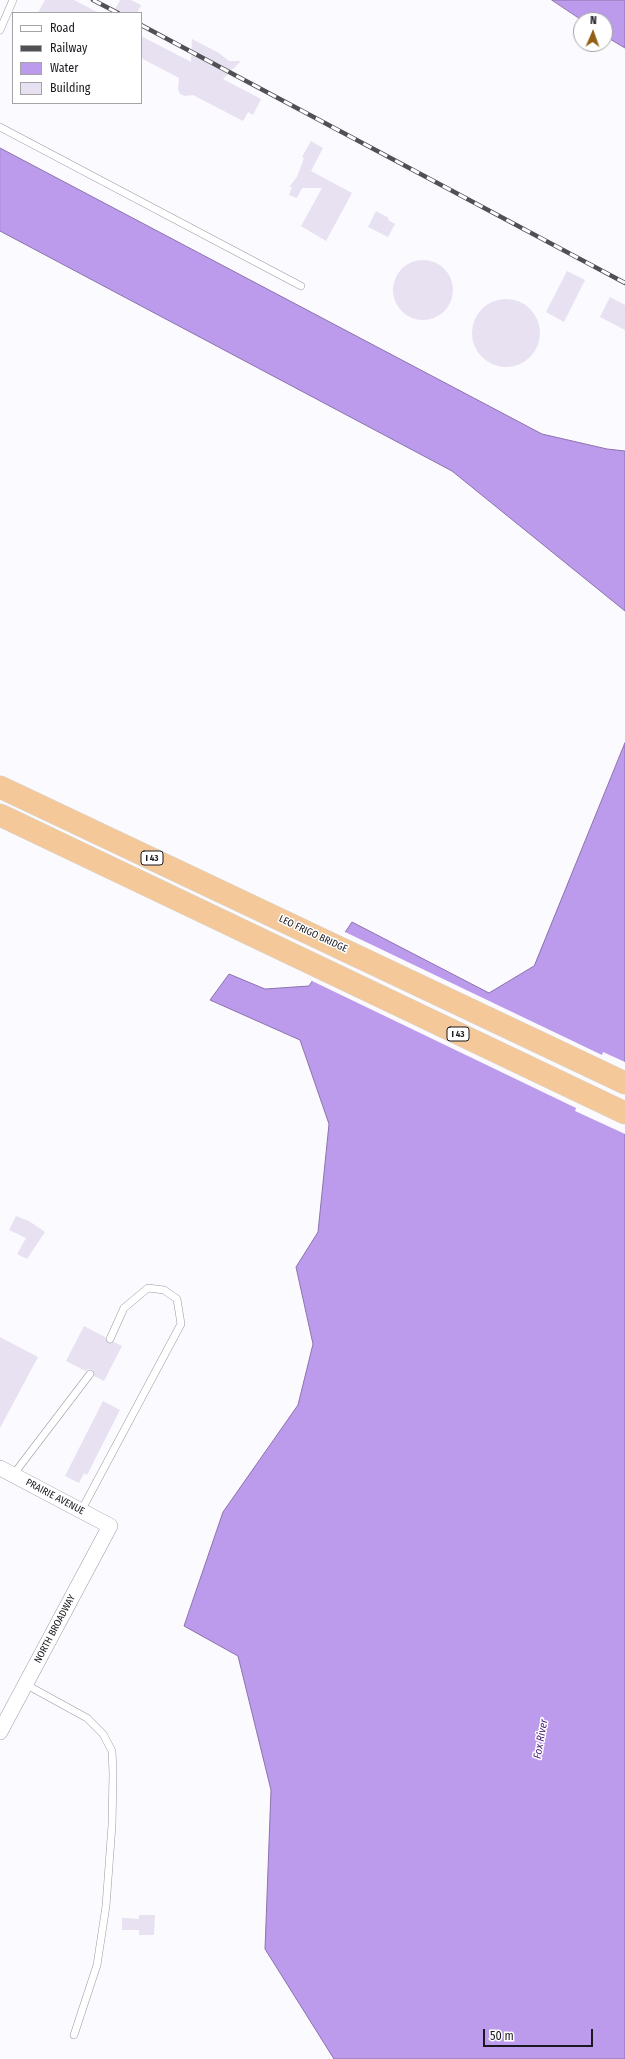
<!DOCTYPE html>
<style>
body{margin:0}
#map{position:relative;width:625px;height:2059px;overflow:hidden;background:#fbfafe;font-family:"Fira Sans Condensed",sans-serif}
canvas{display:block}
.legend{position:absolute;left:12px;top:12px;width:130px;height:92px;box-sizing:border-box;background:#fff;border:1px solid #a4a3a5;margin:0;padding:5px 7px;list-style:none;font-size:12px;color:#1b191f}
.legend li{display:flex;align-items:center;gap:8px;height:20px}
.legend b{width:20px;border:1px solid #a4a3a5}
.north{position:absolute;left:573px;top:12px;width:40px;height:40px;box-sizing:border-box;background:#fff;border:1px solid #a4a3a5;border-radius:50%;rotate:2deg;font-size:11px;font-weight:700;line-height:16px;text-align:center;color:#1b191f}
.north::after{content:'';display:block;margin:auto;width:14px;height:18px;background:#945f14;clip-path:polygon(50% 0,100% 100%,50% 72%,0 100%)}
.scale{position:absolute;left:483px;top:2029px;width:110px;height:18px;box-sizing:border-box;border:2px solid #1b191f;border-top:0;padding-left:5px;font-size:12px;line-height:14px;white-space:nowrap;color:#1b191f;-webkit-text-stroke:3px #fff;paint-order:stroke}
</style>
<div id="map">
<canvas width="625" height="2059"></canvas>
<ul class="legend">
<li><b style="height:5px;background:#fff"></b>Road</li>
<li><b style="height:5px;background:#515055"></b>Railway</li>
<li><b style="height:11px;background:#bc9aec"></b>Water</li>
<li><b style="height:11px;background:#e7e1f2"></b>Building</li>
</ul>
<div class="north">N</div>
<div class="scale">50 m</div>
</div>
<script>
const context = document.querySelector('canvas').getContext('2d');
context.lineJoin = 'round';
function fillPath(path, color) {
  context.fillStyle = color;
  context.fill(path, 'evenodd');
}
function stroke(path, color, width, dash) {
  context.strokeStyle = color;
  context.lineWidth = width;
  context.lineCap = dash ? 'butt' : 'round';
  context.setLineDash(dash || []);
  context.stroke(path);
}
function write(font, color, halo, rows, align = 'center') {
  context.font = font + ' "Fira Sans Condensed",sans-serif';
  context.lineWidth = 3;
  context.setLineDash([]);
  context.textBaseline = 'middle';
  context.strokeStyle = halo;
  context.fillStyle = color;
  for (const [text, x, y, turn = 0] of rows) {
    context.save();
    context.translate(x, y);
    context.rotate((+turn || 0) * Math.PI / 180);
    context.textAlign = isNaN(turn) ? turn : align;
    if (halo) context.strokeText(text, 0, 0);
    context.fillText(text, 0, 0);
    context.restore();
  }
}
const water = new Path2D(`
 M552 0H625V48L605 36V20H582Z
 M0 148 542 434 607 449 625 451V611L452 471 0 231Z
 M625 743V2059H334L265 1949 271 1790 238 1656 184 1626 223 1512 298 1405 313 1344 296 1267 318 1232 329 1124 300 1040 210 1000 229 974 265 989 309 986 352 922 489 993 534 966Z`);
fillPath(water, '#bc9aec');
stroke(water, '#8c73ae', 1);
fillPath(new Path2D(`
 M343 931 602 1055 603 1052 625 1062V1134L575 1111 576 1108 310 980Z`), '#fbfafe');
fillPath(new Path2D(`
 M45 0H74L99 13H38Z
 M120 0H131L141 5 137 13H113Z
 M141 36 191 62 192 39 219 53 229 61H241L223 79 261 99 253 115 248 112 243 121 193 95 185 96 180 94 178 89 179 78 141 58Z
 M311 141 323 148 311 171 352 193 326 241 301 226 322 188H302L297 198 289 195 292 187H289L297 177 304 158 302 157Z
 M376 211 389 218 388 220 395 224 388 237 368 227Z
 M393 290a30 30 0 1 1 60 0a30 30 0 1 1-60 0Z
 M567 271 585 280 564 322 546 312Z
 M610 297 625 305V330L600 317Z
 M472 333a34 34 0 1 1 68 0a34 34 0 1 1-68 0Z
 M16 1216 29 1221 45 1232 27 1259 17 1254 26 1238 9 1230Z
 M84 1326 105 1337 108 1343 114 1342 122 1346 104 1381 94 1376 93 1370 88 1369 86 1371 66 1361Z
 M0 1337 38 1357 0 1428Z
 M103 1401 120 1410 87 1475 84 1473 79 1483 65 1476Z
 M139 1915H155L154 1935H139V1930H122V1918L139 1919Z`), '#e7e1f2');
const service = new Path2D(`
 M0 30 13 0
 M0 127 301 286
 M13 1475 90 1374
 M81 1511 181 1324 177 1299 164 1290 148 1288 124 1308 110 1339
 M25 1684 87 1718 103 1734 112 1751 113 1773 112 1825 106 1906 97 1965 74 2035`);
const minor = new Path2D(`
 M0 1468 110 1526 0 1732`);
const motorway = new Path2D(`
 M0 787 625 1083
 M0 815 625 1113`);
stroke(service, '#9d97a7', 8);
stroke(minor, '#9d97a7', 16);
stroke(motorway, '#d6d6d7', 23);
stroke(service, '#fff', 7);
stroke(minor, '#fff', 15);
stroke(motorway, '#f4c898', 22);
const rail = new Path2D(`
 M93 0 118 13
 M141 25 625 283`);
stroke(rail, '#515055', 4.5);
stroke(rail, '#fff', 3, [9]);
for (const [x, y, w] of [
 [152,858,22],
 [458,1034,22]
]) {
  const box = new Path2D();
  box.roundRect(x - w / 2, y - 7, w, 14, 3);
  context.fillStyle = '#fff';
  context.fill(box);
  stroke(box, '#1b191f', 1);
}
write('bold 9px', '#1b191f', null, [
 ["I 43",152,858],
 ["I 43",458,1034]
]);
write('10px', '#1b191f', '#fff', [
 ["LEO FRIGO BRIDGE",313,934,25],
 ["PRAIRIE AVENUE",55,1497,28],
 ["NORTH BROADWAY",55,1629,-62]
]);
write('italic 11px', '#4b1b79', '#fff', [
 ["Fox River",541,1739,-80]
]);
</script>
